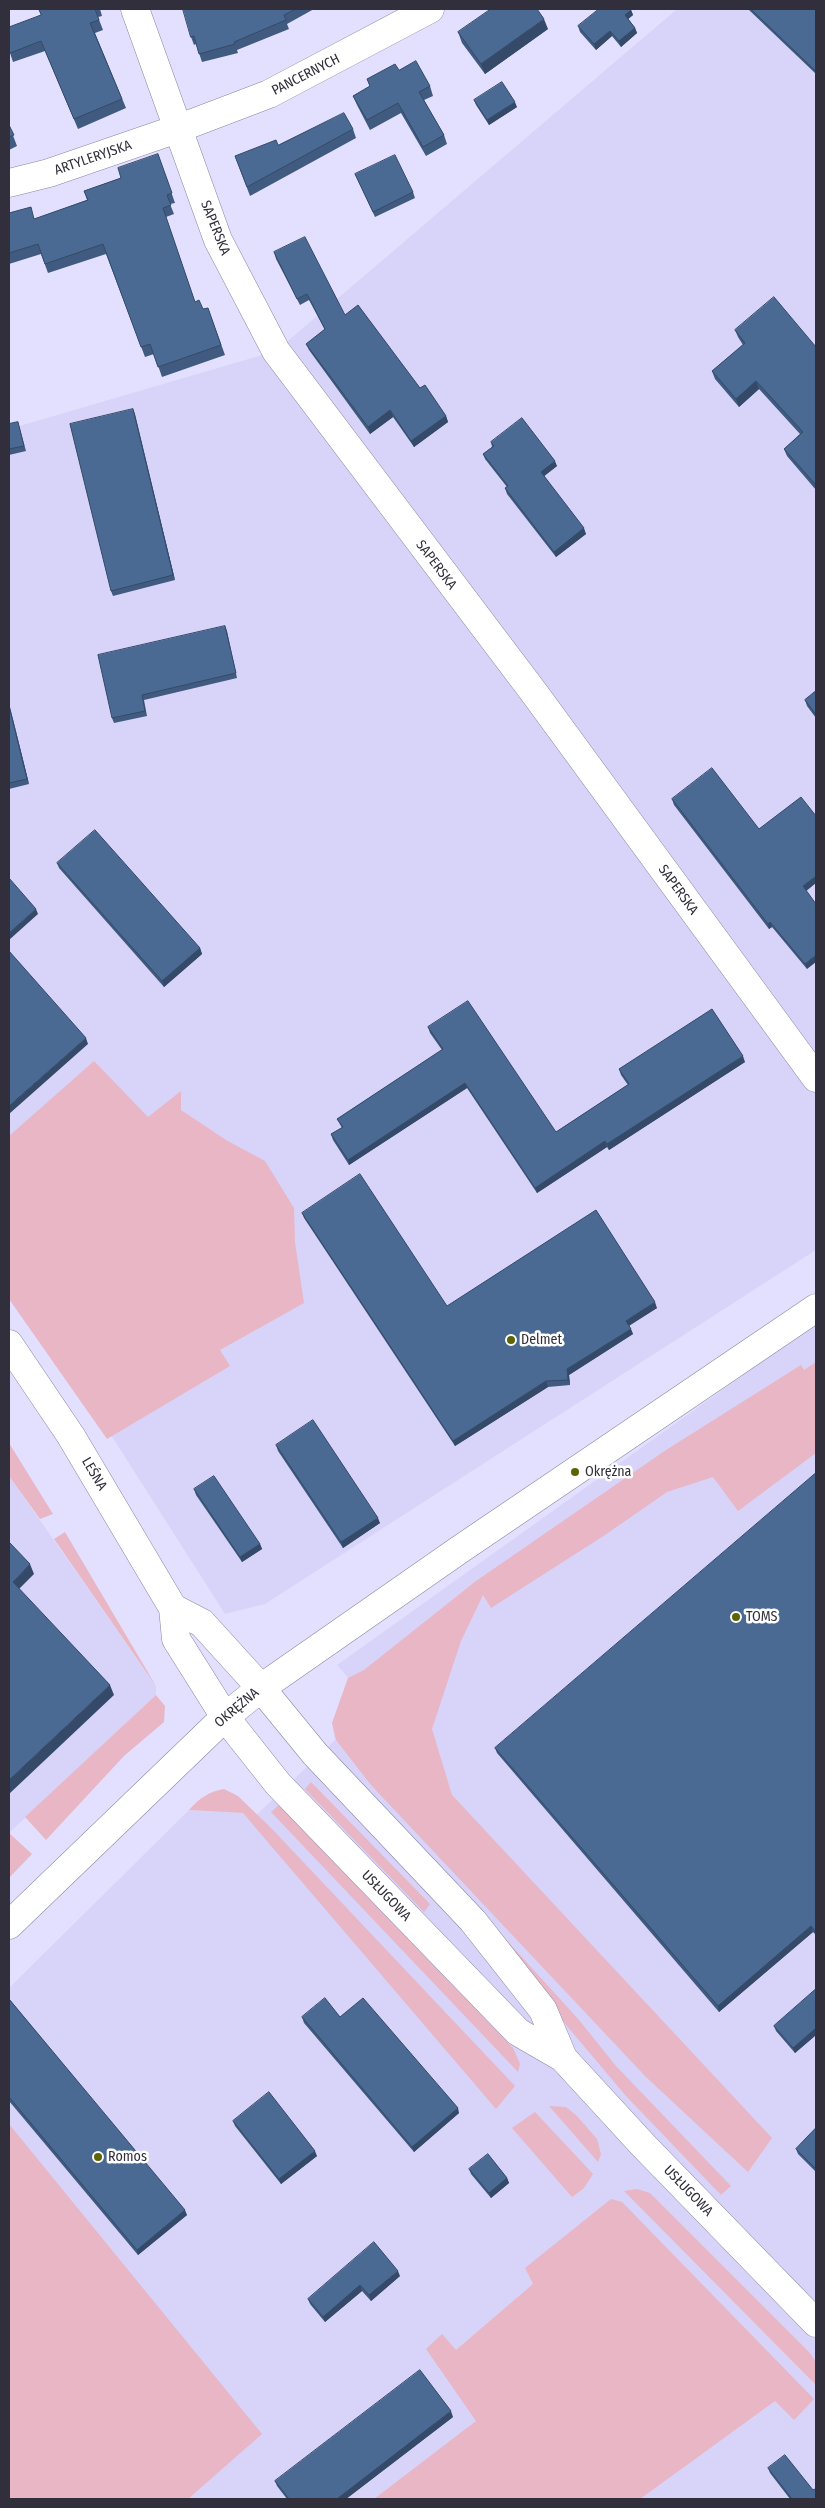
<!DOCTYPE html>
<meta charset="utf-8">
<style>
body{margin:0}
#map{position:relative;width:825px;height:2508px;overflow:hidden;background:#e3e0ff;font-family:"Fira Sans Condensed",sans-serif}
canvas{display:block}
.frame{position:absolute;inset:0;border:10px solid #302f3b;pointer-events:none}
</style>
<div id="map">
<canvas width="825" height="2508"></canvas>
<div class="frame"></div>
</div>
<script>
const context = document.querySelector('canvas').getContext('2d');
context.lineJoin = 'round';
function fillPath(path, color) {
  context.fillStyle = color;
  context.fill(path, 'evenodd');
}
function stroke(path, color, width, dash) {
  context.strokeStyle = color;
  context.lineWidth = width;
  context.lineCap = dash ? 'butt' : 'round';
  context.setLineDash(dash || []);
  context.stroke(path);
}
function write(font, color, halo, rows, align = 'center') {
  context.font = font + ' "Fira Sans Condensed",sans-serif';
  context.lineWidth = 5;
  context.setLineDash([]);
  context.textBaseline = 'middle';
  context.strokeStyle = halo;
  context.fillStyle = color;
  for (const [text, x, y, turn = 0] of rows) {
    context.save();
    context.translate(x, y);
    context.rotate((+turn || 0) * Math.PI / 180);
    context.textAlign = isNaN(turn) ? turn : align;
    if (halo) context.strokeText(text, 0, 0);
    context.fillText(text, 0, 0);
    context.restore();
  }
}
fillPath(new Path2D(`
 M677 9H816V1250L265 1604 225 1614 9 1275V429L276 351Z
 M816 1323V2499H9V1988L189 1810 243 1813 250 1821 335 1740 332 1723 348 1678 337 1665Z
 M9 1476 156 1686V1695L9 1833Z`), '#d8d4f9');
fillPath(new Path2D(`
 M94 1061 148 1117 181 1091V1110L226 1140 265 1161 294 1208 295 1242 304 1303 220 1350 230 1366 107 1439 9 1299V1136Z
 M816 1362V1453L738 1511 713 1477 667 1492 605 1535 491 1608 483 1595 461 1641 432 1729 452 1795 772 2138 748 2172 646 2077 371 1785 336 1740 332 1723 348 1678 364 1670 476 1581 666 1450 801 1365 804 1370Z
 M9 1443 53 1514 40 1519 9 1476Z
 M65 1532 156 1686 54 1539Z
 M156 1695 165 1706 164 1722 124 1756 46 1840 25 1817Z
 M311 1782 430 1904 424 1912 305 1789Z
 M224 1789 238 1796 273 1830 515 2086 496 2109 243 1813 189 1810C200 1798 208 1792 224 1789Z
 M279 1805 513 2048 520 2064 518 2072 271 1812Z
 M9 1833 32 1854 9 1878Z
 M500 1933 579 2020 616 2066 731 2186 721 2195 626 2096 567 2026Z
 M549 2106 566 2107 577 2116 597 2139 601 2154 598 2162Z
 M535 2112 593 2174 584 2188 572 2197 512 2128Z
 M9 2124 262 2434 188 2499H9Z
 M637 2189 650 2193 809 2352 816 2362V2385L624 2191Z
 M611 2199 622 2202 814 2399 794 2420 775 2401 640 2499H374L476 2421 426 2349 442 2334 456 2350 533 2284 525 2268Z`), '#e8b6c4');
const minor = new Path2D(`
 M135 9 218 240 276 351 535 694 816 1078
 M9 183 49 173 177 129 269 94 430 9
 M9 1925 225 1717`);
const tertiary = new Path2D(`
 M9 1344 71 1436 173 1608 176 1639 225 1717 278 1784 518 2032 563 2058 643 2145 816 2323
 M173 1608 202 1623 261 1688 315 1754 473 1921 543 2010 563 2058
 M225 1717 261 1688 459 1550 816 1308`);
stroke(minor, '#8986a2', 29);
stroke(tertiary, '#8986a2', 29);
stroke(minor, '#fff', 28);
stroke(tertiary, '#fff', 28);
fillPath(new Path2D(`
 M39 9H100L102 16 98 17 103 30 95 33 126 108 78 129 45 51 13 62 9 50 41 15Z
 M185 9H314L287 24 289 29 237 50 238 53 202 62 196 44 194 45 191 37Z
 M748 9H816V74L749 10Z
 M631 10 633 15 628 19 635 28 637 33 621 47 612 36 596 50 580 32 578 26Z
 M548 29 485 74 462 43 458 32Z
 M399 70 430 86 433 96 424 100 444 135 447 144 426 156 401 113 370 130 357 105 353 96 370 86 367 79Z
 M474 100 517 107 489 125 476 105Z
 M9 125 17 146 9 150Z
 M353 129 356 138 250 196 235 156Z
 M158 154 175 203 170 204 174 214 166 217 195 302 203 309 208 308 225 355 162 377 154 354 145 357 106 254 48 273 41 254 9 264V213L35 219 87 200 84 191 121 178Z
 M355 174 413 192 415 198 375 217Z
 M274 252 345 315 420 388 446 416 448 422 414 447 393 417 370 434 309 350 306 344 325 330 309 300 300 305 276 259Z
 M735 330 816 347V490L787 456 784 449 800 434 759 389 739 407 715 379 712 371 743 345 738 337Z
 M133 409 175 580 113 596 111 591Z
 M18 422 26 451 9 455V424Z
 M491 442 557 466 544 476 586 534 556 557 507 494 505 488 507 487 485 459 483 454 492 447Z
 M225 626 237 678 144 700 147 716 114 723 112 718Z
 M816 691V718L807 706 805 700Z
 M9 703 29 784 9 789Z
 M672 799 806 891 807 969 772 927 769 929 674 805Z
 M57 863 200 948 202 954 164 987 59 868Z
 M428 1027 556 1132 628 1085 621 1075 619 1069 745 1062 609 1150 607 1147 537 1193 467 1088 349 1165 333 1140 331 1134 342 1128 337 1119 442 1050 430 1033Z
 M302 1213 447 1306 657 1308 629 1326 633 1334 569 1375 570 1385 548 1387 455 1446 304 1218Z
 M276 1445 380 1523 343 1548 278 1451Z
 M816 1473V1935L813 1932 719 2012 497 1753 495 1748Z
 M194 1489 260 1544 262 1549 242 1562 196 1495Z
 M816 1989V2035L795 2053 776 2031 774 2026Z
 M9 1999 187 2215 138 2255 9 2101Z
 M302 2017H340L459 2113 414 2152 304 2023Z
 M233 2121 317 2156 281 2184 235 2126Z
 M816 2128V2172L798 2154 796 2149Z
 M469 2169 507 2178 509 2183 491 2198 471 2174Z
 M400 2276 371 2301 362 2291 325 2322 310 2304 308 2299Z
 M453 2417 346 2499H287L277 2486 275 2481Z
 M768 2468 813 2490 816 2499H790L770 2473Z`), '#405b7f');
fillPath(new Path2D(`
 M631 10 633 15 627 20 625 15Z
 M544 19 548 29 485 74 481 64Z
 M635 28 637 33 621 47 619 41Z
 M610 31 612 36 596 50 594 44Z
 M515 102 517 107 489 125 487 120Z
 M756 381 759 389 739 407 736 399Z
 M133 409 135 414 175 580 173 575Z
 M390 410 393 417 370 434 368 427Z
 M446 416 448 422 414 447 411 441Z
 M555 461 557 466 543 477 541 472Z
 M584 528 586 534 556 557 554 552Z
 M225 626 227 631 237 678 236 673Z
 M9 703 29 784 27 779Z
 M816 876V883L805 892 803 886Z
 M36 909 38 914 9 940V933Z
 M770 922 772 927 769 929 768 924Z
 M200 948 202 954 164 987 162 981Z
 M816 955V962L807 969 805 964Z
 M86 1038 88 1044 9 1114V1106Z
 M743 1056 745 1062 609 1150 607 1144Z
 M465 1083 467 1088 349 1165 348 1160Z
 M605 1141 607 1147 537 1193 535 1188Z
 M655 1302 657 1308 628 1326 626 1321Z
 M631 1329 633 1334 569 1375 570 1385 568 1380 567 1369Z
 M546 1381 548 1387 455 1446 453 1441Z
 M378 1518 380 1523 343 1548 341 1542Z
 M260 1544 262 1549 242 1562 240 1557Z
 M30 1564 34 1574 16 1592 13 1582Z
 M110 1685 114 1695 9 1794V1780Z
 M811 1926 813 1932 719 2012 718 2006Z
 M816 2028V2035L795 2053 793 2048Z
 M458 2108 459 2113 414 2152 412 2147Z
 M315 2151 317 2156 281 2184 279 2179Z
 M507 2178 509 2183 491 2198 489 2193Z
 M185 2210 187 2215 138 2255 137 2250Z
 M398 2271 400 2276 371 2301 369 2295Z
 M360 2285 362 2291 325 2322 323 2317Z
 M451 2411 453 2417 346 2499H337Z`), '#344a68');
const building = new Path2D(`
 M39 9H95L99 20 90 23 122 99 74 119 41 41 10 53 9 50V27L41 15Z
 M183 9H296L284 15 286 20 234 42 235 44 199 54 194 36 191 37Z
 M491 9H537L544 19 481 64 458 32Z
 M599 9H630L631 10 625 15 635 28 619 41 610 31 594 44 578 26Z
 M751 9H816V71Z
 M416 61 430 86 419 92 444 135 423 147 398 103 367 120 353 96 370 86 367 79 395 64 399 70Z
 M502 82 515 102 487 120 474 100Z
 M344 113 353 129 247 187 235 156 276 140 278 145Z
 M9 125 14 135 9 137Z
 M158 154 172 193 167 195 171 205 163 208 195 302 199 300 203 309 208 308 221 345 158 367 150 344 141 347 103 244 45 264 38 244 9 253V213L31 207 34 219 88 200 84 191 121 178 118 168Z
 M395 155 413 192 373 212 355 174Z
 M305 237 345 315 358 305 420 388 425 385 446 416 411 441 390 410 368 427 306 344 325 329 307 294 297 299 274 252Z
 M774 297 816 347V485L784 449 803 432 756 381 736 399 712 371 745 343 735 330Z
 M133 409 173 575 111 591 70 424Z
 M522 418 555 461 541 472 584 528 554 552 505 488 508 486 483 454 494 446 491 442Z
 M18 422 24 446 9 449V424Z
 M225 626 236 673 142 695 145 711 112 718 98 655Z
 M816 691V715L805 700Z
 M9 706 27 779 9 783Z
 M712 768 759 829 801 797 816 816V876L803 886 816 904V955L805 964 770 922 768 924 672 799Z
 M95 830 200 948 162 981 57 863Z
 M9 878 36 909 9 933Z
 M9 951 86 1038 9 1106Z
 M468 1001 556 1132 629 1084 619 1069 712 1009 743 1056 607 1144 605 1141 535 1188 465 1083 348 1160 331 1134 343 1127 337 1119 443 1049 428 1027Z
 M360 1174 447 1306 596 1210 655 1302 626 1321 631 1329 567 1369 568 1380 546 1381 453 1441 302 1213Z
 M313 1420 378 1518 341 1542 276 1445Z
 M816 1473V1932L811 1926 718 2006 495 1748Z
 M214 1476 260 1544 240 1557 194 1489Z
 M9 1542 30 1564 13 1582 110 1685 9 1780Z
 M816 1989V2028L793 2048 774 2026Z
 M325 1998 340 2017 363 1998 458 2108 412 2147 302 2017Z
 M9 1999 185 2210 137 2250 9 2097Z
 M269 2092 315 2151 279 2179 233 2121Z
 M816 2128V2169L796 2149Z
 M488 2154 507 2178 489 2193 469 2169Z
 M374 2242 398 2271 369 2295 360 2285 323 2317 308 2299Z
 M420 2370 451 2411 337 2499H289L275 2481Z
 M785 2455 813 2490 815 2489 816 2491V2499H792L768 2468Z`);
fillPath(building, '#4a6a94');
stroke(building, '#344a68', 1);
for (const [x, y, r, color] of [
 [511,1340,5,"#5c6403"],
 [575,1472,5,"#5c6403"],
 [736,1617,5,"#5c6403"],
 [98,2157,5,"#5c6403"]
]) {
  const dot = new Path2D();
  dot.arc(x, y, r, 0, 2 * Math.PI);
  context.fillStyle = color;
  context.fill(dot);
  stroke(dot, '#fff', 2);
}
write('14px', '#302f3b', '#fff', [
 ["PANCERNYCH",306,75,-27],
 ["ARTYLERYJSKA",93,158,-19],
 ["SAPERSKA",215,228,68],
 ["SAPERSKA",436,565,53],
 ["SAPERSKA",678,890,54],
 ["LEŚNA",94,1474,59],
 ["OKRĘŻNA",237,1708,-40],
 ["USŁUGOWA",386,1896,46],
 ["USŁUGOWA",688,2191,46]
]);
write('14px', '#302f3b', '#fff', [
 ["Delmet",521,1340],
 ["Okrężna",585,1472],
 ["TOMS",746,1617],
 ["Romos",108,2157]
], 'left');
</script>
